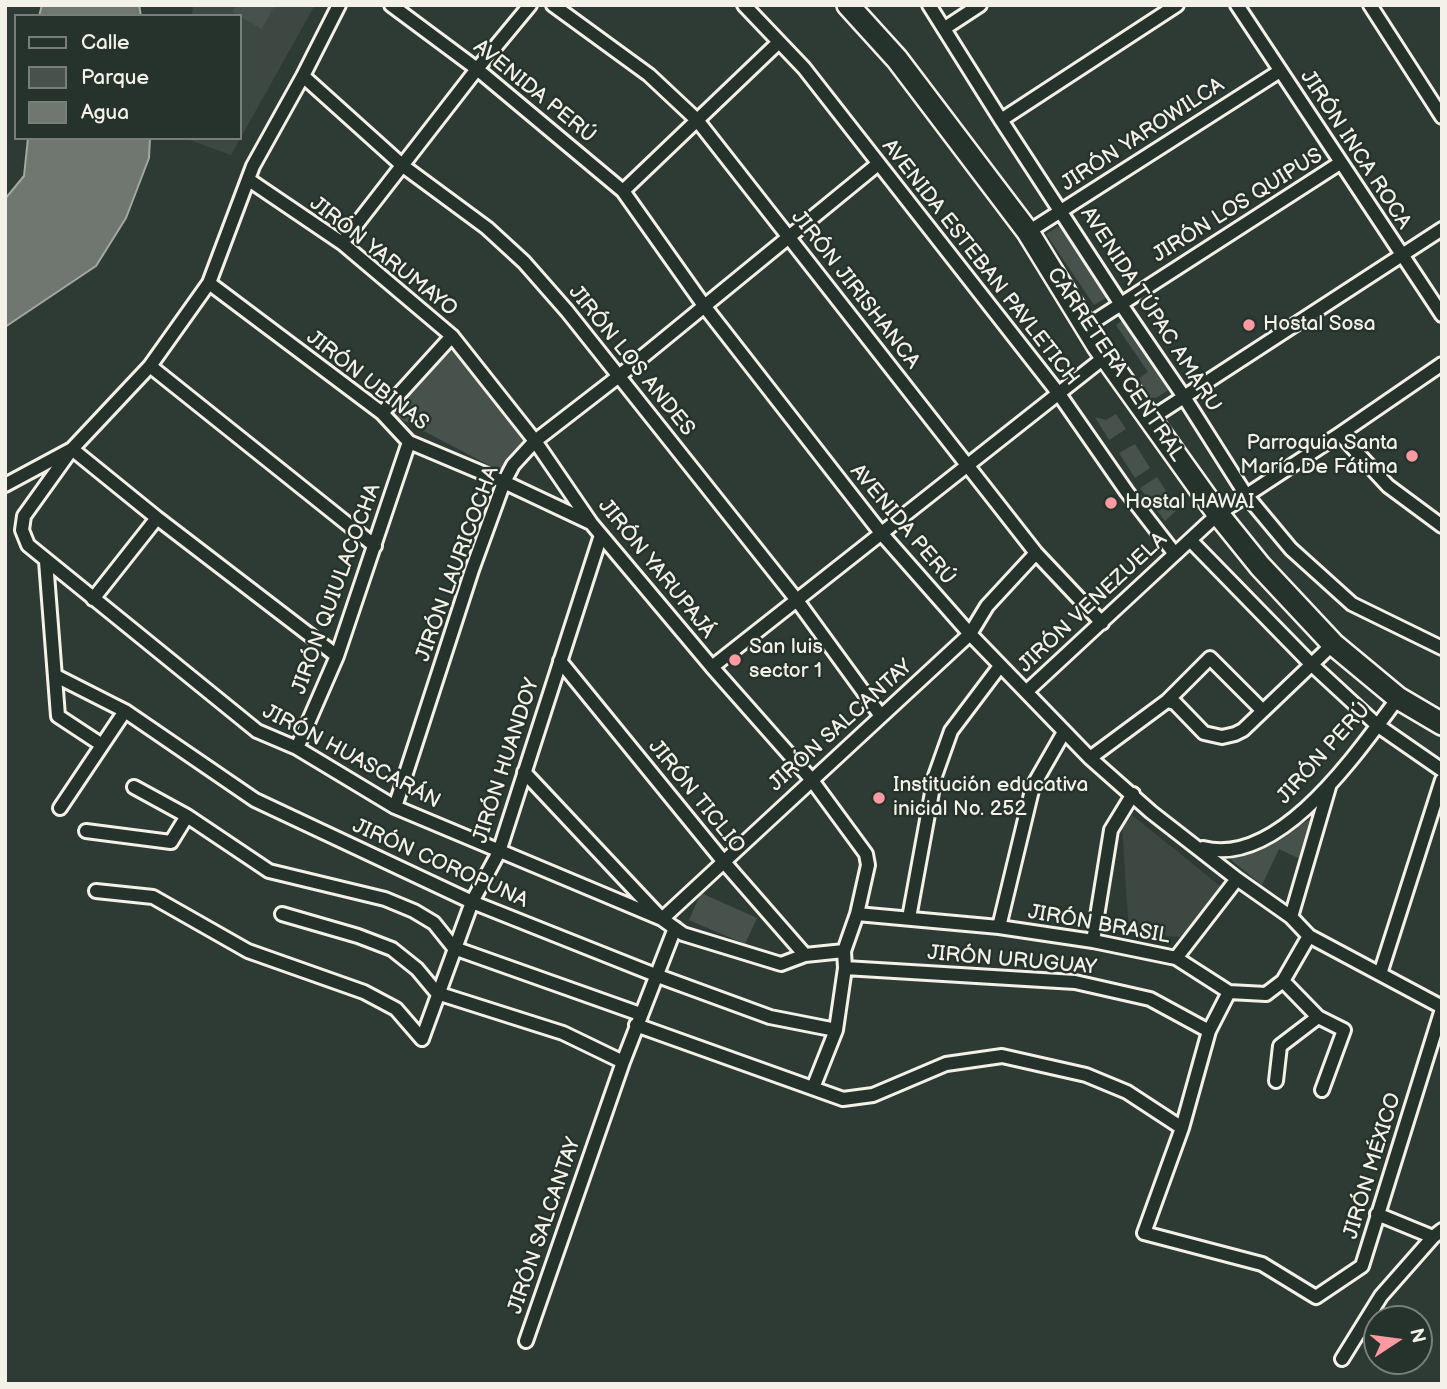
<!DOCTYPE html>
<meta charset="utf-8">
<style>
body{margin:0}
#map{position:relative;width:1447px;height:1389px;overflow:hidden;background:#2e3b34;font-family:"Balsamiq Sans",sans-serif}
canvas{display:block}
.frame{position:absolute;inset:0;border:7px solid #f4f1e8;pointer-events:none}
.legend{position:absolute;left:14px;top:14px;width:228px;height:126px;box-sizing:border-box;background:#26332d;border:2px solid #787f78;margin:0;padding:9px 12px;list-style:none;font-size:21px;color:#f4f1e8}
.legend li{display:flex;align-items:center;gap:14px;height:35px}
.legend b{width:35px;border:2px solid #787f78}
.north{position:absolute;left:1363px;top:1305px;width:70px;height:70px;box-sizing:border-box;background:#26332d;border:2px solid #787f78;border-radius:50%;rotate:77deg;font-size:19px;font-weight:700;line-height:28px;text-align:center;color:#f4f1e8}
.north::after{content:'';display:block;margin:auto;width:24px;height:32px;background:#ff9aa2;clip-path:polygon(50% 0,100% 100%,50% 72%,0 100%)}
</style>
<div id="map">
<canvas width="1447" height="1389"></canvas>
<div class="frame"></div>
<ul class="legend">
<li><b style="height:9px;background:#26332d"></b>Calle</li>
<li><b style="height:19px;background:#48524c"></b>Parque</li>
<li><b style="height:19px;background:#6f7770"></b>Agua</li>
</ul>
<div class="north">N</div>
</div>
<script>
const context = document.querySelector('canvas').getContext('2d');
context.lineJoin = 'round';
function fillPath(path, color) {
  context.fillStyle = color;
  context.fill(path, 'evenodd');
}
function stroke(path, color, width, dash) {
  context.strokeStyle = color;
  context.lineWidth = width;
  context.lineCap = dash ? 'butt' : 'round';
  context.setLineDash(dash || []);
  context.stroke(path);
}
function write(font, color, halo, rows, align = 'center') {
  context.font = font + ' "Balsamiq Sans",sans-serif';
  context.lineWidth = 5;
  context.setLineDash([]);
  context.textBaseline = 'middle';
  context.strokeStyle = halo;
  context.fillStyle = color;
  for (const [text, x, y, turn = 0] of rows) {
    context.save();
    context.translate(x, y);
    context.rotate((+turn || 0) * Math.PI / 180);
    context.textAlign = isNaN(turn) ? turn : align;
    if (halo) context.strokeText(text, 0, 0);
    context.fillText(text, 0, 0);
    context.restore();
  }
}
fillPath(new Path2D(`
 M193 5H315L231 155 184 138H240V16H192Z
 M1132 815 1225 890 1194 938 1129 933 1122 826Z`), '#3c4841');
fillPath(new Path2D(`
 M236 5H275L262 29 232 12Z
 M1061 225 1109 296 1094 305 1046 234Z
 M1123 320 1170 389 1156 398 1147 397 1135 381 1148 372 1116 325Z
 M451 347 526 439 502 472 393 415Z
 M1116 414 1126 429 1109 440 1095 417 1106 420Z
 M1135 444 1150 468 1135 478 1119 453Z
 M1157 477 1178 509 1165 521 1140 488Z
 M1320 814 1313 865 1279 849 1262 885 1224 854 1274 839Z
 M701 893 757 918 745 944 689 920Z`), '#48524c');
const water = new Path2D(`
 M42 5H139L141 16H39Z
 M28 138H150L149 158 126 218 96 266 5 327V199L24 176Z`);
fillPath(water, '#6f7770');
stroke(water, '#a4a8a0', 2);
const minor = new Path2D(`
 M391 5 477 69 623 191 705 307 881 533 970 634 1090 758 1151 812 1237 879 1291 917 1309 936 1442 1007
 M553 5 649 75 697 120 1036 553 1102 623
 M744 5 804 68 1059 394 1127 492 1175 554
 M929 5 1001 120 1120 303 1184 397 1246 495 1291 549 1352 604 1442 648
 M1237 5 1442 315
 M1370 5 1442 117
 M945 28 980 5
 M303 76 403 166 487 228 524 262 567 311 796 599 881 716
 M1001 120 1177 5
 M249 180 342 243 452 336 535 441 591 523 712 667 811 779 866 854 868 865 857 914 844 951 845 968 836 1030 813 1088
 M623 191 779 42
 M1028 232 1280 71
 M342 243 477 69 530 5
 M209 283 382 413 409 442 504 482 591 523
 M1087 326 1340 163
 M150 366 375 546
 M382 413 452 336
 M1150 419 1442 229
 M1340 434 1388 486 1442 526
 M72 449 24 516 22 530 28 545 257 731 297 748 395 807 662 919 683 934 781 964 805 955 844 951
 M72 449 157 518 337 656
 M5 485 72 449 150 366 209 283 253 166 303 76 339 5
 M1190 540 1311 664 1377 725 1442 770
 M46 561 58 716 102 745
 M93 599 157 518
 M560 661 723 861 805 955
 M712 667 1106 356
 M56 676 125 711 255 800 472 902 658 976 770 1017 836 1030
 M1026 692 1218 514 1340 434 1442 364
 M1167 701 1210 658 1263 711
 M297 748 337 656 409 442
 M1090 758 1167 701 1175 703 1204 733 1222 737 1235 734 1243 730 1333 644
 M524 772 662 919 970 634 987 606 1036 553
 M134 787 187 816 269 871 385 899 414 911 434 923 454 948 640 1014
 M395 807 472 570 504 482 513 465 535 441 619 376 878 164
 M60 808 125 711
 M86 831 171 842 187 816
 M1203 848C1280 868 1358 751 1398 698
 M96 891 153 897 248 951 364 992 396 1009 422 1039
 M282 914 358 936 392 949 417 969 437 993 563 1033 623 1062
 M857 914 999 927 1093 941 1176 958 1229 992 1266 994 1283 981 1309 936
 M1291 917 1329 787
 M909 918 935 776 951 731 1000 666
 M999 927 1033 786 1064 732
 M1093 941 1111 830 1133 794
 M1176 958 1237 879
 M845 968 1075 982 1150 999 1209 1031
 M1380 974 1442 780
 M1283 981 1318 1017 1344 1030 1322 1090
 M1229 992 1209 1031 1182 1128 1144 1233 1262 1264 1316 1297 1362 1266 1442 1009
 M636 1025 843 1099 873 1095 946 1064 1002 1056 1086 1075 1127 1092 1182 1128
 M422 1039 472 902 499 852 601 535
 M1276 1081 1280 1046 1318 1017
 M1377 1214 1433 1237
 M526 1341 623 1062 675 928
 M1342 1359 1381 1296 1433 1237 1442 1230`);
const trunk = new Path2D(`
 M848 5 897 59 1028 232 1098 346 1218 514 1260 566 1333 644 1398 698 1442 724`);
stroke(minor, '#f4f1e8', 18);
stroke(trunk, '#f4f1e8', 26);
stroke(minor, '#26332d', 12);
stroke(trunk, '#26332d', 21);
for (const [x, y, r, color] of [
 [1249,325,7,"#ff9aa2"],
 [1412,456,7,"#ff9aa2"],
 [1111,503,7,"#ff9aa2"],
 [735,660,7,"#ff9aa2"],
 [879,798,7,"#ff9aa2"]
]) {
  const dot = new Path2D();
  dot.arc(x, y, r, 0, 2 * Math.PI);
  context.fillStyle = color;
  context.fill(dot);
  stroke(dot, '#26332d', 2.5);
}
write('21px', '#f4f1e8', '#26332d', [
 ["AVENIDA PERÚ",534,92,39],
 ["JIRÓN YAROWILCA",1143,135,-33],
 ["JIRÓN INCA ROCA",1355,150,57],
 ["JIRÓN LOS QUIPUS",1238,206,-32],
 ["JIRÓN YARUMAYO",383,257,38],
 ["AVENIDA ESTEBAN PAVLETICH",980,263,52],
 ["JIRÓN JIRISHANCA",855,290,52],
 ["AVENIDA TÚPAC AMARU",1150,310,57],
 ["JIRÓN LOS ANDES",631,361,51],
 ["CARRETERA CENTRAL",1115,365,56],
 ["JIRÓN UBINAS",367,381,38],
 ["AVENIDA PERÚ",902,525,50],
 ["JIRÓN LAURICOCHA",458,564,-70],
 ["JIRÓN YARUPAJÁ",656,569,51],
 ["JIRÓN QUIULACOCHA",337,589,-70],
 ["JIRÓN VENEZUELA",1093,603,-43],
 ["JIRÓN SALCANTAY",841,726,-42],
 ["JIRÓN PERÚ",1324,754,-48],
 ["JIRÓN HUASCARÁN",351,757,28],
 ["JIRÓN HUANDOY",507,761,-72],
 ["JIRÓN TICLIO",696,797,51],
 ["JIRÓN COROPUNA",440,864,24],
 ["JIRÓN BRASIL",1099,925,10],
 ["JIRÓN URUGUAY",1012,961,5],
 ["JIRÓN MÉXICO",1373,1166,-73],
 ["JIRÓN SALCANTAY",545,1226,-71]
]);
write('21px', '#f4f1e8', '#26332d', [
 ["Hostal Sosa",1263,325],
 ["Parroquia Santa",1398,444,"right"],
 ["María De Fátima",1398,468,"right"],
 ["Hostal HAWAI",1125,503],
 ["San luis",749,648],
 ["sector 1",749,672],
 ["Institución educativa",893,786],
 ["inicial No. 252",893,810]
], 'left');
</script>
